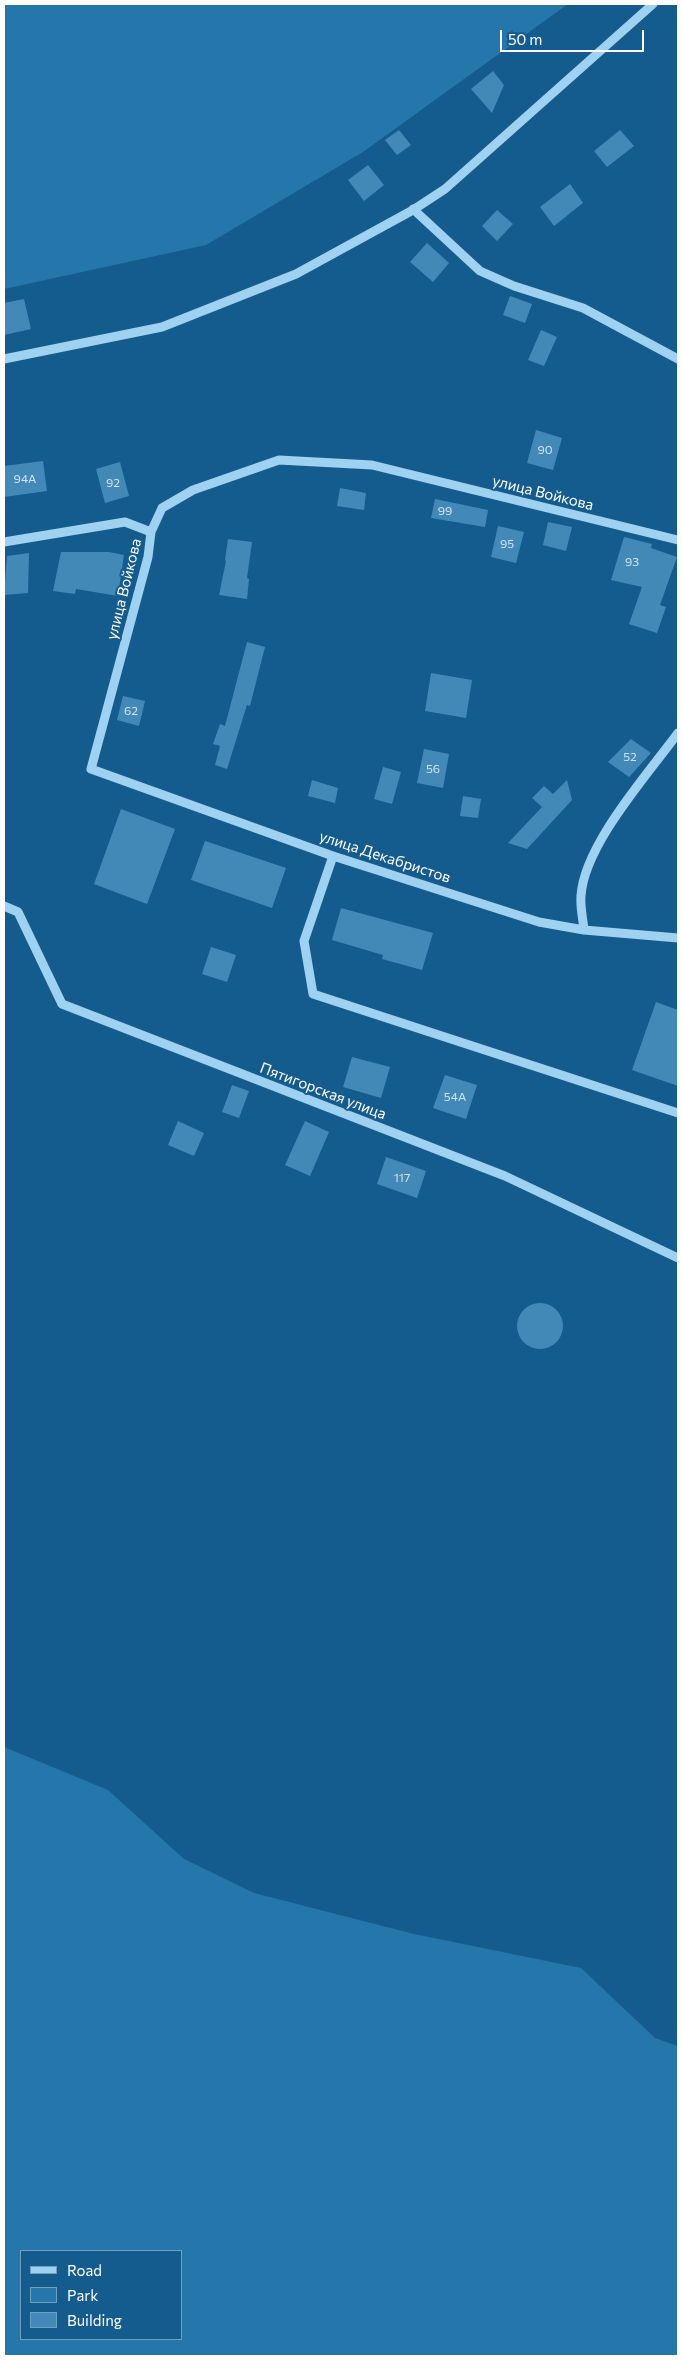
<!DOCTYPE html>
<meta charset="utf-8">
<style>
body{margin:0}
#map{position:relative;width:682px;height:2360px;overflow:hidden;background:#155c8e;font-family:Commissioner,sans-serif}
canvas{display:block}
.frame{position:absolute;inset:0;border:5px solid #fff;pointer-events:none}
.legend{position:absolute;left:20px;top:2250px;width:162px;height:90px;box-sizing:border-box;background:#155c8e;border:1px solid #739dbb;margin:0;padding:6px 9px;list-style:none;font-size:15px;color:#fff}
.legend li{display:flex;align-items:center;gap:10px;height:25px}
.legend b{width:25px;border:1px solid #739dbb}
.scale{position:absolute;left:500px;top:30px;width:144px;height:22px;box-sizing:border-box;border:2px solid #fff;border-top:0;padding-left:6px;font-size:15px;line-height:18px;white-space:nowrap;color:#fff;-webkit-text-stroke:4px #155c8e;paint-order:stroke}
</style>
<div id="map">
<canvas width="682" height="2360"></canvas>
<div class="frame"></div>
<ul class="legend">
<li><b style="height:6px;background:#9fd1f0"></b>Road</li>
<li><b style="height:14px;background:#2476ab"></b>Park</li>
<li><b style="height:14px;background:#4289b8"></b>Building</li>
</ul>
<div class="scale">50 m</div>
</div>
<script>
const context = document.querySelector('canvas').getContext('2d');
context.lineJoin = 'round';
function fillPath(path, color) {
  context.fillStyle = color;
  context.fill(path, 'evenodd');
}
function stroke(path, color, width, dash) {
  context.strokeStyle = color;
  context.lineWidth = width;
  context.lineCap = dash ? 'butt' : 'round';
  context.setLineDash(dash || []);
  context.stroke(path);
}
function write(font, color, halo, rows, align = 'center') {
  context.font = font + ' Commissioner,sans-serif';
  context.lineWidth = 4;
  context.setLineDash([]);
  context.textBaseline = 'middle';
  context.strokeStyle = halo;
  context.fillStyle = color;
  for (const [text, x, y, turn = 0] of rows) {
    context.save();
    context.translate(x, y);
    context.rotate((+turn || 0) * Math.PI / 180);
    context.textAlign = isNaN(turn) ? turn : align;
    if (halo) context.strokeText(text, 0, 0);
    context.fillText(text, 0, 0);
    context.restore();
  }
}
fillPath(new Path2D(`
 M4 4H568L363 152 206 245 4 289Z
 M4 1747 108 1790 184 1859 254 1893 414 1934 581 1968 655 2038 678 2046V2356H4ZM21 2251H181V2339H21Z`), '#2476ab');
fillPath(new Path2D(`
 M493 71 504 85 492 113 471 89Z
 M399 130 411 145 397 155 385 140Z
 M620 130 634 146 607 167 594 151Z
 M368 165 384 185 364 201 348 180Z
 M570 184 583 203 554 226 540 207Z
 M497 210 513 224 497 241 482 226Z
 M427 243 449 263 433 282 410 262Z
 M510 296 532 304 525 323 503 315Z
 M24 299 31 329 4 335V303Z
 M541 330 557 337 544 366 528 360Z
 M536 430 562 438 553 470 527 463Z
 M43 461 47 491 4 497V466Z
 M120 462 129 496 105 503 96 469Z
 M340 488 366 493 364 510 337 506Z
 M435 499 488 510 485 527 431 518Z
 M548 522 572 527 566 551 543 545Z
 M498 526 524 532 516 563 491 557Z
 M624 537 652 544 651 548 677 557 660 605 666 607 657 633 629 624 642 587 611 580Z
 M228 539 252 542 247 578 249 579 247 599 219 595 226 561 225 560Z
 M61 552H109L124 555 118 596 76 589 75 594 53 591Z
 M29 553 28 593 4 595 7 556Z
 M247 642 265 647 250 706 247 705 227 769 215 765 220 746 213 744 220 724 225 726Z
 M431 673 472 680 466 718 425 711Z
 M123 696 145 701 139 726 117 720Z
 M631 739 651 753 629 777 608 762Z
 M424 749 449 754 443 788 417 783Z
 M383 767 401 772 392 804 374 799Z
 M312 780 338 788 335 803 308 796Z
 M567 780 572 800 527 849 508 843 542 807 532 798 544 786 553 794Z
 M463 796 481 799 478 818 460 816Z
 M121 809 175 829 147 904 94 884Z
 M205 841 286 868 272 908 191 880Z
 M341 908 433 933 422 970 382 959 383 955 332 940Z
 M211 947 236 955 227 982 202 974Z
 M656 1002 678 1010V1086L632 1070Z
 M352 1057 390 1067 381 1098 343 1087Z
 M445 1075 477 1085 466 1119 433 1108Z
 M232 1085 249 1091 239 1118 222 1112Z
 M178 1121 204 1133 194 1156 168 1145Z
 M305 1121 329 1132 310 1176 285 1165Z
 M386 1157 426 1171 417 1198 377 1184Z
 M517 1326a23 23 0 1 1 46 0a23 23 0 1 1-46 0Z`), '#4289b8');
stroke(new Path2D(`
 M413 209 480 271 514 286 583 308 678 359
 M4 359 162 327 296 274 413 210 445 189 653 4
 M151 532 162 508 193 490 279 460 372 465 678 540
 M4 542 125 522 151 532 148 557 91 769 333 856 539 922 584 930 678 938
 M333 856 304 941 313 994 678 1113
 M4 906 18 912 62 1004 505 1176 678 1258
 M584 930C583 919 580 907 581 896 584 845 648 774 678 733`), '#9fd1f0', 9);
write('12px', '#d0e2ed', null, [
 ["90",545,450],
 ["94А",25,479],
 ["92",113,483],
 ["99",445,511],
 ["95",507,544],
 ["93",632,562],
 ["62",131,711],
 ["52",630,757],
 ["56",433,769],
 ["54А",455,1097],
 ["117",402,1178]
]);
write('15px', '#fff', '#155c8e', [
 ["улица Войкова",543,493,14],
 ["улица Войкова",124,589,-76],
 ["улица Декабристов",385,857,18],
 ["Пятигорская улица",323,1091,21]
]);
</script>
